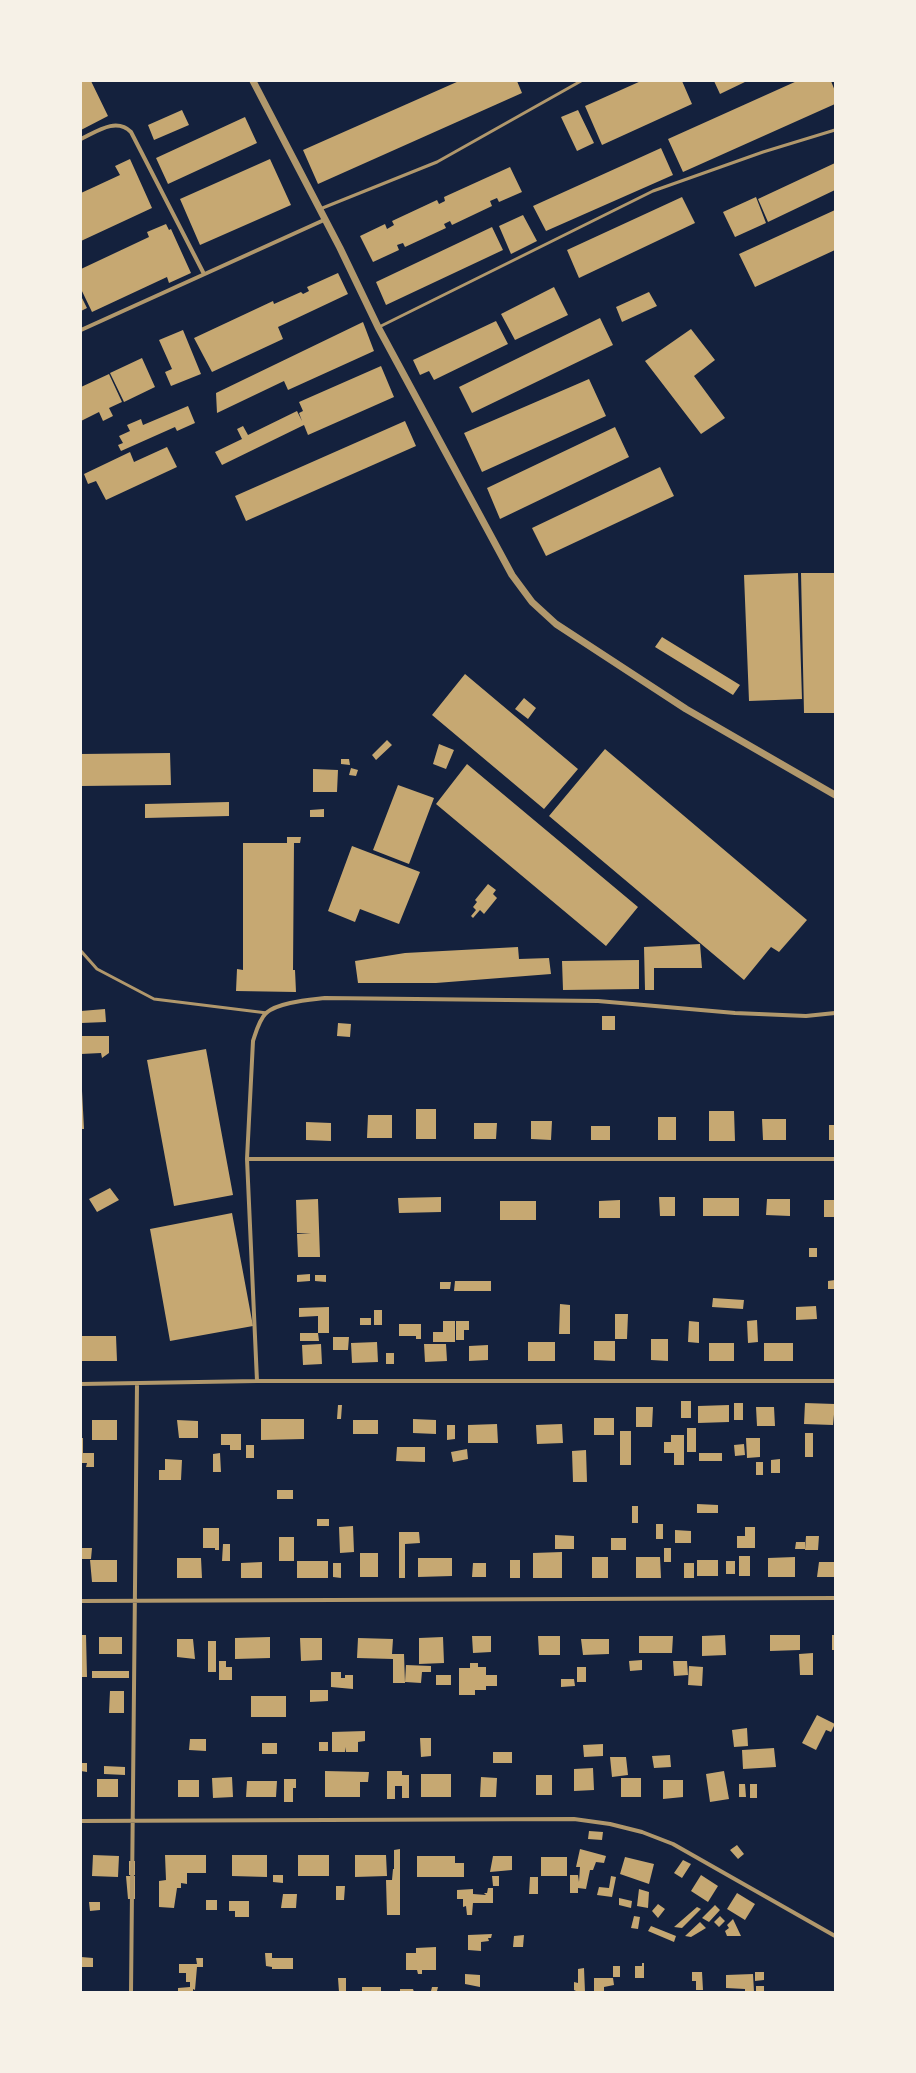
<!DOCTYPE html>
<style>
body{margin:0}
#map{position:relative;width:916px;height:2073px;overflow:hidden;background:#14213d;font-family:"Fira Sans Condensed",sans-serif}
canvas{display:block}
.frame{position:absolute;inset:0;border:82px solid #f6f1e7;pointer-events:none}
</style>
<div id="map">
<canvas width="916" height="2073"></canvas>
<div class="frame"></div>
</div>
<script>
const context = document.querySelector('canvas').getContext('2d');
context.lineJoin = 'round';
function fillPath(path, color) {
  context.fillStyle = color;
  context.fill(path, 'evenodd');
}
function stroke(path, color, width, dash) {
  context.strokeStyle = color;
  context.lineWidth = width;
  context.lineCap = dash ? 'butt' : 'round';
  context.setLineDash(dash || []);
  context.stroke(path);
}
fillPath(new Path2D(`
 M91 81 108 116 81 130V82Z
 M459 81H517L522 93 318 184 303 150Z
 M641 81H682L692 104 602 145 585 106Z
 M714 81H747L720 94Z
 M797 81H831L835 91V104L683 172 668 139Z
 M182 110 189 125 154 140 148 125Z
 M578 110 594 143 577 151 561 117Z
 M245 117 257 143 168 184 156 158Z
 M661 148 673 175 546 231 533 206Z
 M130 159 152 208 81 241V193L120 175 115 166Z
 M270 159 291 205 200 245 180 199Z
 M835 163V190L768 222 758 199Z
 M510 167 522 192 499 202 497 198 490 201 492 206 452 225 450 221 444 224 446 228 405 247 403 243 397 245 399 250 373 262 360 236 385 224 387 229 394 225 392 221 437 200 439 204 445 201 444 197Z
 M682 197 695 223 579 278 567 250Z
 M756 197 766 223 735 237 723 212Z
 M835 210V250L755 287 739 254Z
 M523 215 537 241 511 254 499 226Z
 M166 224 169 230 171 229 191 273 169 283 167 277 92 312 81 289V269L149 237 147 232Z
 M492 227 503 250 386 305 376 282Z
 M338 273 348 294 278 327 283 339 212 372 194 338 273 301 274 304 301 292 303 294 309 291 307 287Z
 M554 287 568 315 515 340 501 314Z
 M649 292 657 306 622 322 616 307Z
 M81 296 87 308 81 311Z
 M600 318 613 345 472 413 459 387Z
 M496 321 508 344 434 380 429 371 420 375 413 360Z
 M363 322 374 351 288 390 284 381 217 413 216 393Z
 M691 329 715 360 694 376 725 418 701 434 645 361Z
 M183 330 201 374 171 386 165 372 172 369 159 340Z
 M142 358 155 387 124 402 110 373Z
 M381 366 394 397 308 435 304 425 222 465 215 452 242 439 237 429 243 426 248 435 297 411 302 421 299 413 303 411 299 402Z
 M109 374 122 402 109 408 113 416 103 421 99 412 81 421V387Z
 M589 379 606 416 482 472 464 433Z
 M188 406 195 423 177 431 175 427 121 451 118 445 123 443 119 436 130 431 127 425 141 419 143 425Z
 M405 421 416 446 246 521 235 496Z
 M615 427 629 457 500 519 487 488Z
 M167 447 177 467 106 500 96 481 88 484 84 474 130 452 134 462Z
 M660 467 674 496 546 556 532 528Z
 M798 573 802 699 749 701 744 575Z
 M801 573H835V713H804Z
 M662 637 740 685 733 695 655 647Z
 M465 674 578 769 544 809 432 715Z
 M524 698 536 708 528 719 515 709Z
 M387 740 392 745 376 760 372 755Z
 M439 744 454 750 446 769 433 764Z
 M605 749 807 920 779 952 771 947 744 980 549 816Z
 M170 753 171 785 81 786V754Z
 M341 759H349L350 765 341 764Z
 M467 764 638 907 606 946 436 804Z
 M351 768 358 770 356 776 349 775Z
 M313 769 338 770 337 792H313Z
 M398 785 434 798 409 864 373 850Z
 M229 802V816L145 818V804Z
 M324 809V817H310V810Z
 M287 837H301L300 843H294L293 970H295L296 992 236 991 237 969 243 970V843H287Z
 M352 846 420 872 399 924 360 909 355 922 328 911Z
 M488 884 496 890 493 894 497 898 484 914 480 910 473 918 471 916 476 910 473 907 477 902 475 900Z
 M700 944 702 968H654V990H645L644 947Z
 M518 947 519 959 549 958 551 974 436 983H358L355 961 405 953Z
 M639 960V989L563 990 562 961Z
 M105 1009 106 1022 81 1023V1011Z
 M602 1016H615V1030H602Z
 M338 1023 351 1024 350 1037 337 1036Z
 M81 1036H109V1053L102 1058 101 1053 81 1054Z
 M206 1049 233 1195 174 1206 147 1060Z
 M81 1091H82L84 1129H81Z
 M416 1109H436V1139H416Z
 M709 1111H734L735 1141H709Z
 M368 1115H392V1138H367Z
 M658 1117H676V1140H658Z
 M762 1119H786V1140H763Z
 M531 1121H552L551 1140 531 1139Z
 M306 1122 331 1123V1141L306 1140Z
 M474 1123H497L496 1139H474Z
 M829 1125H835V1140H829Z
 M591 1126H610V1140H591Z
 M110 1188 119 1200 97 1212 89 1199Z
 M441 1197V1212L399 1213 398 1198Z
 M659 1197H675V1216H660Z
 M703 1198H739V1216H703Z
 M318 1199 320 1257H298L297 1234 311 1233H297L296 1200Z
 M767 1199H790V1216L766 1215Z
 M620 1200V1218H599V1201Z
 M824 1200H835V1217H824Z
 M500 1201H536V1220H500Z
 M232 1213 253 1326 170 1341 150 1229Z
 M809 1248H817V1257H809Z
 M310 1274V1281L297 1282V1275Z
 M315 1275H326V1282L315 1281Z
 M835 1280V1289H828V1281Z
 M455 1281H491V1291H454Z
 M440 1282H451L450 1289H440Z
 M713 1298 744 1300 743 1309 712 1307Z
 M560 1304 570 1305V1334H559Z
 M816 1306 817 1319 796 1320V1307Z
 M329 1307V1333H318V1316L299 1317V1308Z
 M374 1310H382V1325H374Z
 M615 1314H628L627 1339H615Z
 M360 1318H371V1325H360Z
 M757 1320 758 1342 748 1343 747 1321Z
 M443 1321H455V1342H433V1332H443Z
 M456 1321H469V1330H464V1340H456Z
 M689 1321 699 1322V1343L688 1342Z
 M399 1324H421V1339H416V1336H399Z
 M300 1333H318L319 1341H300Z
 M81 1336H116L117 1361H81Z
 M333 1337H349L348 1350H333Z
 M651 1339H668V1361L651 1360Z
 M594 1341H615V1361L594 1360Z
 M377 1342 378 1362 352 1363 351 1343Z
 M528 1342H555V1361H528Z
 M709 1343H734V1361H709Z
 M764 1343H793V1361H764Z
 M321 1344 322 1364 303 1365 302 1345Z
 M424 1344H446L447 1361 425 1362Z
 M488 1345V1360L469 1361V1346Z
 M386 1353H394V1364H386Z
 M681 1401H691V1418H681Z
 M734 1403H743V1420H734Z
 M805 1403 835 1404 833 1425 804 1424Z
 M338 1405H342L341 1419H337Z
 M729 1405V1422L698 1423V1406Z
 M636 1407H653L652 1427H636Z
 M756 1407H774L775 1426H757Z
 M594 1418H614V1435H594Z
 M261 1419H304V1439L261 1440Z
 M413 1419 436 1420V1434L413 1433Z
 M92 1420H117V1440H92Z
 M177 1420 198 1421V1438H179Z
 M353 1420H378V1434H353Z
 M497 1424 498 1443H468V1425Z
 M562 1424 563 1443 537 1444 536 1425Z
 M447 1425H455V1439L447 1440Z
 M687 1428H696V1452H687Z
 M620 1431H631V1465H620Z
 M805 1433H813V1457H805Z
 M221 1434H241V1450H230V1445H221Z
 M671 1435H684V1465H674V1453H664V1442H671Z
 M81 1438H83V1453H94V1467H86L87 1463H81Z
 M746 1438H760V1457L747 1458Z
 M744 1444 745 1455 735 1456 734 1445Z
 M246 1445H254V1458H246Z
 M397 1447H425V1462L396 1461Z
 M467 1449 468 1459 453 1462 451 1452Z
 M586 1450 587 1482H573L572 1451Z
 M220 1453 221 1472H213V1454Z
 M699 1453H722V1461H699Z
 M165 1459 182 1460 181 1480H159V1470H165Z
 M780 1459V1473H771V1460Z
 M756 1462H763V1475H756Z
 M277 1490H293V1499H277Z
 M697 1504 718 1505V1513H697Z
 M632 1506H638V1523H632Z
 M317 1519H329V1526H317Z
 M656 1524H663V1539H656Z
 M353 1526 354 1552 340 1553 339 1527Z
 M745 1527H755V1548H737V1536H745Z
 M203 1528H219V1550H215V1548H203Z
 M675 1530 691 1531V1543H675Z
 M399 1532H419L420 1543 405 1544V1578H399Z
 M555 1535 574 1536V1549H555Z
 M806 1536H819L818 1550H805Z
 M279 1537H294V1561H279Z
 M611 1538H626V1550H611Z
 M796 1542H805V1549H795Z
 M223 1544H230V1561H222Z
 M81 1548H92L91 1559H81Z
 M664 1548H671V1562H664Z
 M562 1552V1578H533V1553Z
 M360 1553H378V1577H360Z
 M739 1556H750V1576H739Z
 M592 1557H608V1578H592Z
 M636 1557H660L661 1578H636Z
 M795 1557V1577H768V1558Z
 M177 1558H201L202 1578H177Z
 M418 1558H452V1576L418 1577Z
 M90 1560H117V1582H92Z
 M510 1560H520V1578H510Z
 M697 1560H718V1576H697Z
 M297 1561H328V1578H297Z
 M726 1561H735V1574H726Z
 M262 1562V1578H241V1563Z
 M819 1562H835V1577H817Z
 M333 1563H341V1578L333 1577Z
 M473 1563H486V1577H472Z
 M684 1563H694V1578H684Z
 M81 1635H86L87 1677H81Z
 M725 1635 726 1655 702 1656V1636Z
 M770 1635H800V1650L770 1651Z
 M832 1635H835V1650H832Z
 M472 1636H491V1652L473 1653Z
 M538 1636H560V1655H539Z
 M639 1636H673L672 1653H639Z
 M99 1637H122V1654H99Z
 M270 1637V1658L235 1659V1638Z
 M443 1637 444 1663 419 1664V1638Z
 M300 1638H322V1660L301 1661Z
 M358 1638 393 1639 392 1654H404L405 1683H393V1659L357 1658Z
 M177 1639H193L195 1659 177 1657Z
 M581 1639H609V1654L583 1655Z
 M208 1641H216V1672H208Z
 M813 1653V1675H800L799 1654Z
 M642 1660V1670L630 1671 629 1661Z
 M219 1661H226V1667H232V1680H219Z
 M673 1661H687L688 1675 674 1676Z
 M470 1663H478V1667H486V1675H497V1686H486V1690H475V1695H459V1668H470Z
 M406 1665 431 1666V1672H422L421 1683 405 1682Z
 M689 1666 703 1667 702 1686 688 1685Z
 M577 1667H586V1682H577Z
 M92 1671H129V1678H92Z
 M331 1672H341V1678H345V1675H353V1689L331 1687Z
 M436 1675H451V1685H436Z
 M561 1679H574L575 1686 561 1687Z
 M310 1690H328V1701L310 1702Z
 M110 1691H124V1713H109Z
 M251 1696H286V1717H251Z
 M817 1715 835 1724 831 1732 826 1730 816 1750 802 1743Z
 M747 1728 748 1746 734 1747 732 1730Z
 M365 1731V1741L358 1742V1752H346V1747L345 1752H332V1732Z
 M420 1738H431V1756L421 1757Z
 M190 1739H206V1751L189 1750Z
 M319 1742H328V1751H319Z
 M262 1743H277V1754H262Z
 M603 1744V1756L584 1757 583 1745Z
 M774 1748 776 1767 743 1769 742 1750Z
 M493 1752H512V1763H493Z
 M670 1755 671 1767 654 1768 652 1756Z
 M610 1757H626L628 1775 612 1777Z
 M81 1763H87V1772L81 1771Z
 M104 1766 125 1767V1775L104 1774Z
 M593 1768 594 1790 574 1791V1769Z
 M325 1771 369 1772 368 1782H360V1797H325Z
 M387 1771H402V1786H395V1799H387Z
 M724 1771 729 1799 710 1802 706 1774Z
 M421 1774H451V1797H421Z
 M402 1775H409V1798H402Z
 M536 1775H552V1795H536Z
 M232 1777 233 1797 213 1798 212 1778Z
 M481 1777 497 1778 496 1797H480Z
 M621 1778H641V1797H621Z
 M97 1779H118V1797H97Z
 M284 1779H296V1788H293V1802H284Z
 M178 1780H199V1797H178Z
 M663 1780H683V1797L663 1799Z
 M247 1781H277L276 1797H246Z
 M739 1784H745L746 1797H739Z
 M750 1784H757V1798H750Z
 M589 1831 603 1832 602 1840 588 1839Z
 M737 1845 744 1854 738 1859 730 1850Z
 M400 1849V1915H387L386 1880H392L393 1869H394V1850Z
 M580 1849 606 1856 604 1863 596 1862 593 1870H590L586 1889 578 1888V1893H570V1875H578L579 1882 580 1867H576Z
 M93 1855 119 1856 118 1877 92 1876Z
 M165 1855H206V1873H187V1884L181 1883V1888H177L174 1908 159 1907V1881L166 1880Z
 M232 1855H267V1877L232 1876Z
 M298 1855H329V1876H298Z
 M355 1855H386L387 1876 355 1877Z
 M417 1856H455V1877H417Z
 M493 1856H512V1870L490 1872Z
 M541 1857H567V1876H541Z
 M625 1857 654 1864 649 1884 620 1874Z
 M683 1860 691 1864 682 1878 674 1873Z
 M129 1861H135V1875H129Z
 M455 1863H464V1877H455Z
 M273 1875H283V1883L273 1882Z
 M701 1875 718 1886 708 1902 691 1891Z
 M126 1876H135V1899H128Z
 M492 1876H499V1886H493Z
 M611 1876 616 1877 612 1897 597 1895 599 1887 609 1888Z
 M530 1877H538V1894H529Z
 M336 1886H345L344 1900H336Z
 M488 1888H493V1903H473L472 1915H467L466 1906 463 1907V1899H457V1890L473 1889V1894L486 1895 484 1893H487Z
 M639 1889 649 1892 648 1908 637 1906Z
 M737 1893 755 1904 745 1920 727 1909Z
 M283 1894H297L296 1908H281Z
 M619 1898 632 1901 631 1908 619 1905Z
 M206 1900H217V1910H206Z
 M229 1901H249V1917H235V1911H229Z
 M89 1902H100V1910L90 1911Z
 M658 1904 665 1909 658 1918 652 1911Z
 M715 1905 720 1910 709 1922 702 1918Z
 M697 1907 701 1909 682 1928 674 1927Z
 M634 1916 640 1917 638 1929 631 1928Z
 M720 1916 725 1921 719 1927 714 1922Z
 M733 1919 741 1936H727L725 1931 729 1928 727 1925Z
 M700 1922 706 1928 691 1937 685 1936Z
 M651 1926 676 1936 674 1942 648 1931Z
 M492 1934 491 1938H488L489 1941 481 1942V1951L468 1950V1935Z
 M524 1935 523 1947H513L514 1936Z
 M436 1947V1970H422V1974H418L417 1970H406V1953H416V1948Z
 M265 1953H272V1958H293V1969H272V1967L266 1966Z
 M81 1957 93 1958V1967H81Z
 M196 1958H203V1967H197L195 1990 193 1989V1992H178V1988L190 1987V1982H186V1973H179V1964H197Z
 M642 1963H644V1978H635V1966H642Z
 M613 1966H620V1977H613Z
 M584 1968 585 1992H578L574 1990V1982L578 1983V1969Z
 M692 1972H702L703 1990H696V1981H692Z
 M755 1972H764V1980L755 1981Z
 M465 1974 480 1975V1987L465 1984Z
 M753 1974 754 1992H745V1989L726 1988V1975Z
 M338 1978H346V1992H339Z
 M594 1978H613L614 1985 604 1987V1991L594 1992Z
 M756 1986H764V1992H756Z
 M362 1987H381V1992L362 1991Z
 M432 1987H438L437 1991H431Z
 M400 1989H413L414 1992H400Z`), '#c6a872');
stroke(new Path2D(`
 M320 209 437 162 581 81
 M379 327 653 191 763 152 835 130
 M81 951 97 969 154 999 267 1013`), '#b1986c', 3);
stroke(new Path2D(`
 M81 139C96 132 116 117 131 132L204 274
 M81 330 324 220
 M247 1159H835
 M257 1381 247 1159 253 1041C256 1032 259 1020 266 1013 279 1002 309 1000 325 998L598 1001 735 1013 806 1016 835 1013
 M81 1384 257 1381H835
 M81 1601 835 1598
 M81 1821 574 1819 610 1824 642 1832 673 1844 835 1936
 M131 1992 137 1384`), '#b1986c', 4);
stroke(new Path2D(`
 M253 81 340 248 378 327 512 575 532 602 556 624 686 709 835 795`), '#b1986c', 7);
</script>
